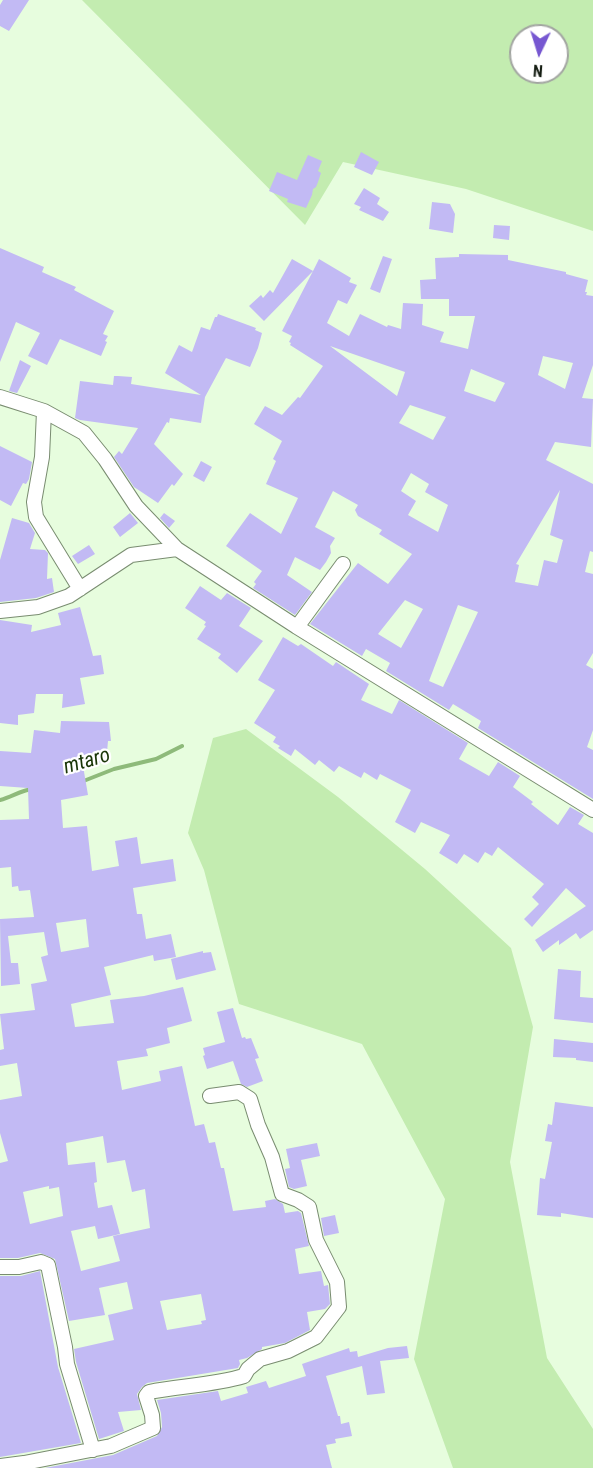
<!DOCTYPE html>
<style>
body{margin:0}
#map{position:relative;width:593px;height:1468px;overflow:hidden;background:#e7fdde;font-family:"Roboto Condensed",sans-serif}
canvas{display:block}
.north{position:absolute;left:509px;top:24px;width:60px;height:60px;box-sizing:border-box;background:#fff;border:2px solid #a2a5a1;border-radius:50%;rotate:184deg;font-size:16px;font-weight:700;line-height:24px;text-align:center;color:#161e13}
.north::after{content:'';display:block;margin:auto;width:21px;height:27px;background:#7657d1;clip-path:polygon(50% 0,100% 100%,50% 72%,0 100%)}
</style>
<div id="map">
<canvas width="593" height="1468"></canvas>
<div class="north">N</div>
</div>
<script>
const context = document.querySelector('canvas').getContext('2d');
context.lineJoin = 'round';
function fillPath(path, color) {
  context.fillStyle = color;
  context.fill(path, 'evenodd');
}
function stroke(path, color, width, dash) {
  context.strokeStyle = color;
  context.lineWidth = width;
  context.lineCap = dash ? 'butt' : 'round';
  context.setLineDash(dash || []);
  context.stroke(path);
}
function write(font, color, halo, rows, align = 'center') {
  context.font = font + ' "Roboto Condensed",sans-serif';
  context.lineWidth = 4.5;
  context.setLineDash([]);
  context.textBaseline = 'middle';
  context.strokeStyle = halo;
  context.fillStyle = color;
  for (const [text, x, y, turn = 0] of rows) {
    context.save();
    context.translate(x, y);
    context.rotate((+turn || 0) * Math.PI / 180);
    context.textAlign = isNaN(turn) ? turn : align;
    if (halo) context.strokeText(text, 0, 0);
    context.fillText(text, 0, 0);
    context.restore();
  }
}
fillPath(new Path2D(`
 M82 0H593V231L466 189 343 162 305 225ZM521 36H557V72H521Z
 M246 729 338 797 425 869 511 948 533 1027 510 1162 547 1358 593 1429V1468H453L414 1359 445 1199 362 1044 239 1004 204 870 188 833 213 738Z`), '#c3ecb0');
stroke(new Path2D(`
 M81 782 114 769 156 759 182 746
 M0 800C12 797 21 790 33 789`), '#8eba7a', 4);
fillPath(new Path2D(`
 M3 0H29L9 31 0 26V5Z
 M361 152 379 162 372 175 354 167Z
 M308 155 322 161 318 171 321 173 318 182 316 187 313 189 312 195 306 208 287 202 288 199 269 191 277 172 297 180Z
 M364 188 380 198 377 204 389 212 383 221 359 210 361 207 354 204Z
 M432 202 450 204 455 214 453 233 429 229Z
 M494 225 510 226 509 240 493 238Z
 M0 248 44 267 42 272 76 287 74 290 114 311 103 334 108 336 105 341 107 342 101 356 60 339 47 365 28 356 40 333 16 322 0 362Z
 M459 254 508 255V260L566 272V274L588 280 585 292H587L586 295 593 296V365L582 398 593 399 591 447 555 442 546 460 593 484V552L590 551 585 572 593 574V653L586 665 593 669V730L587 747 593 750V799L478 728 481 721 453 704 449 710 386 671 390 663 366 649 362 656 310 624 358 563 388 584 412 554 379 534 382 530 358 516 355 510 358 505 333 491 315 527 335 538 330 546 331 553 326 562 320 570 295 557 287 575 312 592 295 615 253 588 256 584 254 582 262 571 226 546 250 513 281 534 298 498 266 484 276 461 273 459 282 441 254 424 265 406 282 415 298 397 300 398 323 366 290 345 291 343 289 342 292 336 282 331 313 271 264 321 249 306 261 295 263 298 270 290 273 293 292 259 313 271 319 259 351 278 349 282 357 285 347 304 338 300 327 323 349 336 360 314 387 327 388 325 401 329 403 303 423 304 422 325 444 332 440 342 468 349 475 316H449V299H421L420 280 436 279 435 258 459 257ZM330 346 405 372 397 396ZM543 356 573 363 565 389 538 375ZM471 369 505 383 495 402 464 391ZM410 405 446 417 433 440 399 423ZM411 473 429 484 425 492 448 505 438 532 408 515 416 501 401 491ZM560 490 550 535 563 540 557 563 544 560 538 586 515 582 519 565 516 564ZM405 600 423 609 401 648 378 634ZM458 605 478 612 443 687 429 681Z
 M383 256 392 259 380 293 370 289Z
 M218 314 256 328 255 330 262 333 258 348 250 367 226 358 205 397 201 423 170 418 169 423 167 422 154 444 183 474 174 486 172 484 158 503 134 487 114 457 119 451 122 454 138 428 80 420 75 418 80 381 113 385 114 376H118L132 377 131 384 201 395 165 373 179 345 192 352 201 327 210 330 215 317H217Z
 M20 360 31 366 17 393 9 391Z
 M0 446 32 462 29 479 26 484 23 483 11 506 0 500Z
 M201 461 212 467 204 482 193 476Z
 M130 513 138 523 120 537 113 527Z
 M164 513 175 521 169 528 160 518Z
 M12 518 29 523 35 533 30 549 45 550 48 553 47 579 52 578 54 592 36 598 0 602V560Z
 M89 545 95 554 78 564 72 556Z
 M200 586 221 600 227 593 251 608 239 626 263 641 237 673 218 658 221 654 197 639 206 626 204 625 206 622 185 608Z
 M80 607 93 656 101 655 104 674 80 678 85 704 62 708 63 694H36L34 713 18 715V725L0 723V620L32 625 31 632 61 625 58 613Z
 M283 637 298 646 301 644 333 666 336 662 369 684 361 700 392 714 399 700 468 743 459 759 489 776 498 762 520 776 513 787 533 802 531 804 558 825 570 807 584 815 578 824 593 833V930L580 939 576 933 559 945V940L543 952 535 940 586 906 566 888 532 927 524 919 539 904 532 897 544 884 498 847 492 856 485 852 478 863 464 854 457 864 439 853 450 835 421 822 415 833 395 822 411 790 380 774 377 780 364 772 361 778 339 766 334 772 319 760 315 765 295 749 291 756 278 748 280 746 273 742 276 737 254 723 275 690 258 680Z
 M61 721 109 722 111 741H108L106 763 92 762V767L83 766 88 795 61 800 63 828 87 826 92 871 119 866 115 841 137 837 141 864 173 859 176 881 133 888 137 914H142L146 939 171 934 176 957 154 961 153 955 104 967 111 995 71 1004 75 1027 114 1023 110 1000 144 996 183 987 192 1021 167 1028 170 1043 146 1049 148 1056 117 1061 122 1090 161 1081 159 1071 182 1066 195 1126 204 1124 209 1143 215 1142 221 1168H224L233 1211 266 1207 265 1201 275 1199 283 1204 285 1213 298 1211 301 1213 309 1246 295 1249 299 1274 321 1271 324 1286 328 1285 330 1304 325 1309 307 1312 310 1330 285 1343 262 1347V1349L247 1358 239 1360 240 1364 238 1368 147 1383 142 1387 137 1394 141 1410 118 1412 124 1431 99 1439 76 1362 74 1349 114 1340 108 1315 133 1309 127 1282 99 1288 105 1315 69 1321 55 1259 40 1253 18 1258H0V1163L8 1161 0 1133V1100L22 1096 17 1063 0 1066V1050L4 1049 0 1014 35 1010 31 984 47 981 41 957 48 955 44 932 8 936 11 963H18L20 984 1 986 0 919 34 917 30 890 19 891 18 886 12 887 11 867 0 868V820L29 819 28 788 0 786V751L31 753 34 730 60 733ZM86 919 89 947 61 952 56 923ZM103 1136 107 1163 125 1160 132 1192 145 1189 150 1228 113 1236 120 1261 81 1271 71 1231 95 1226 98 1239 120 1234 112 1205 98 1208 94 1183 97 1182 95 1162 68 1165 66 1143ZM49 1186V1189L59 1187 63 1216 30 1224 23 1192ZM201 1294 206 1320 201 1321 202 1324 167 1330 160 1301Z
 M203 951V953L211 952 216 970 176 980 171 959Z
 M558 969 581 971 580 997 593 998V1023L554 1019Z
 M233 1008 242 1038 245 1037 246 1039 251 1038 259 1058 255 1059 263 1081 247 1087 241 1084 233 1061 207 1069 203 1056 205 1055 203 1048 225 1042 217 1012Z
 M554 1039 593 1043V1062L576 1060V1058L553 1057Z
 M555 1102 593 1107V1218L561 1213V1217L537 1215 540 1178 545 1179 552 1142 545 1141 548 1124 552 1125Z
 M317 1143 320 1156 301 1160 307 1186 294 1189 289 1187 285 1169 290 1168 286 1149Z
 M335 1215 339 1233 324 1236 321 1218Z
 M40 1271 58 1367 81 1443 0 1457V1276H21Z
 M407 1346 409 1358 380 1361 385 1393 367 1395 362 1366 326 1376 338 1416H340L341 1424 349 1422 352 1436 335 1439 336 1443 326 1445 332 1468H45L113 1455 157 1436 162 1427 161 1413 157 1400 218 1391 221 1401 248 1393 246 1387 266 1381 269 1388 306 1376 302 1364 349 1348 350 1352 357 1351 358 1357 388 1348Z`), '#c2baf4');
const minor = new Path2D(`
 M0 397 44 411 84 433 105 459 136 506 177 549
 M44 411 42 457 34 502 36 517 80 589
 M0 611 38 607 69 596 131 555 177 549 297 627 593 810
 M297 627 343 564
 M0 1267H19L41 1262 48 1265 65 1347 67 1364 93 1450
 M0 1466 24 1463 111 1446 153 1428 152 1415 146 1396 149 1392C180 1386 214 1385 244 1376L248 1369 260 1359 288 1351 316 1337 339 1307 337 1282 316 1240 309 1207 298 1200 282 1194 272 1157 258 1125 250 1099 239 1092 210 1096`);
stroke(minor, '#798c70', 16);
stroke(minor, '#fff', 14);
write('italic 21px', '#193507', '#fff', [
 ["mtaro",87,762,-16]
]);
</script>
